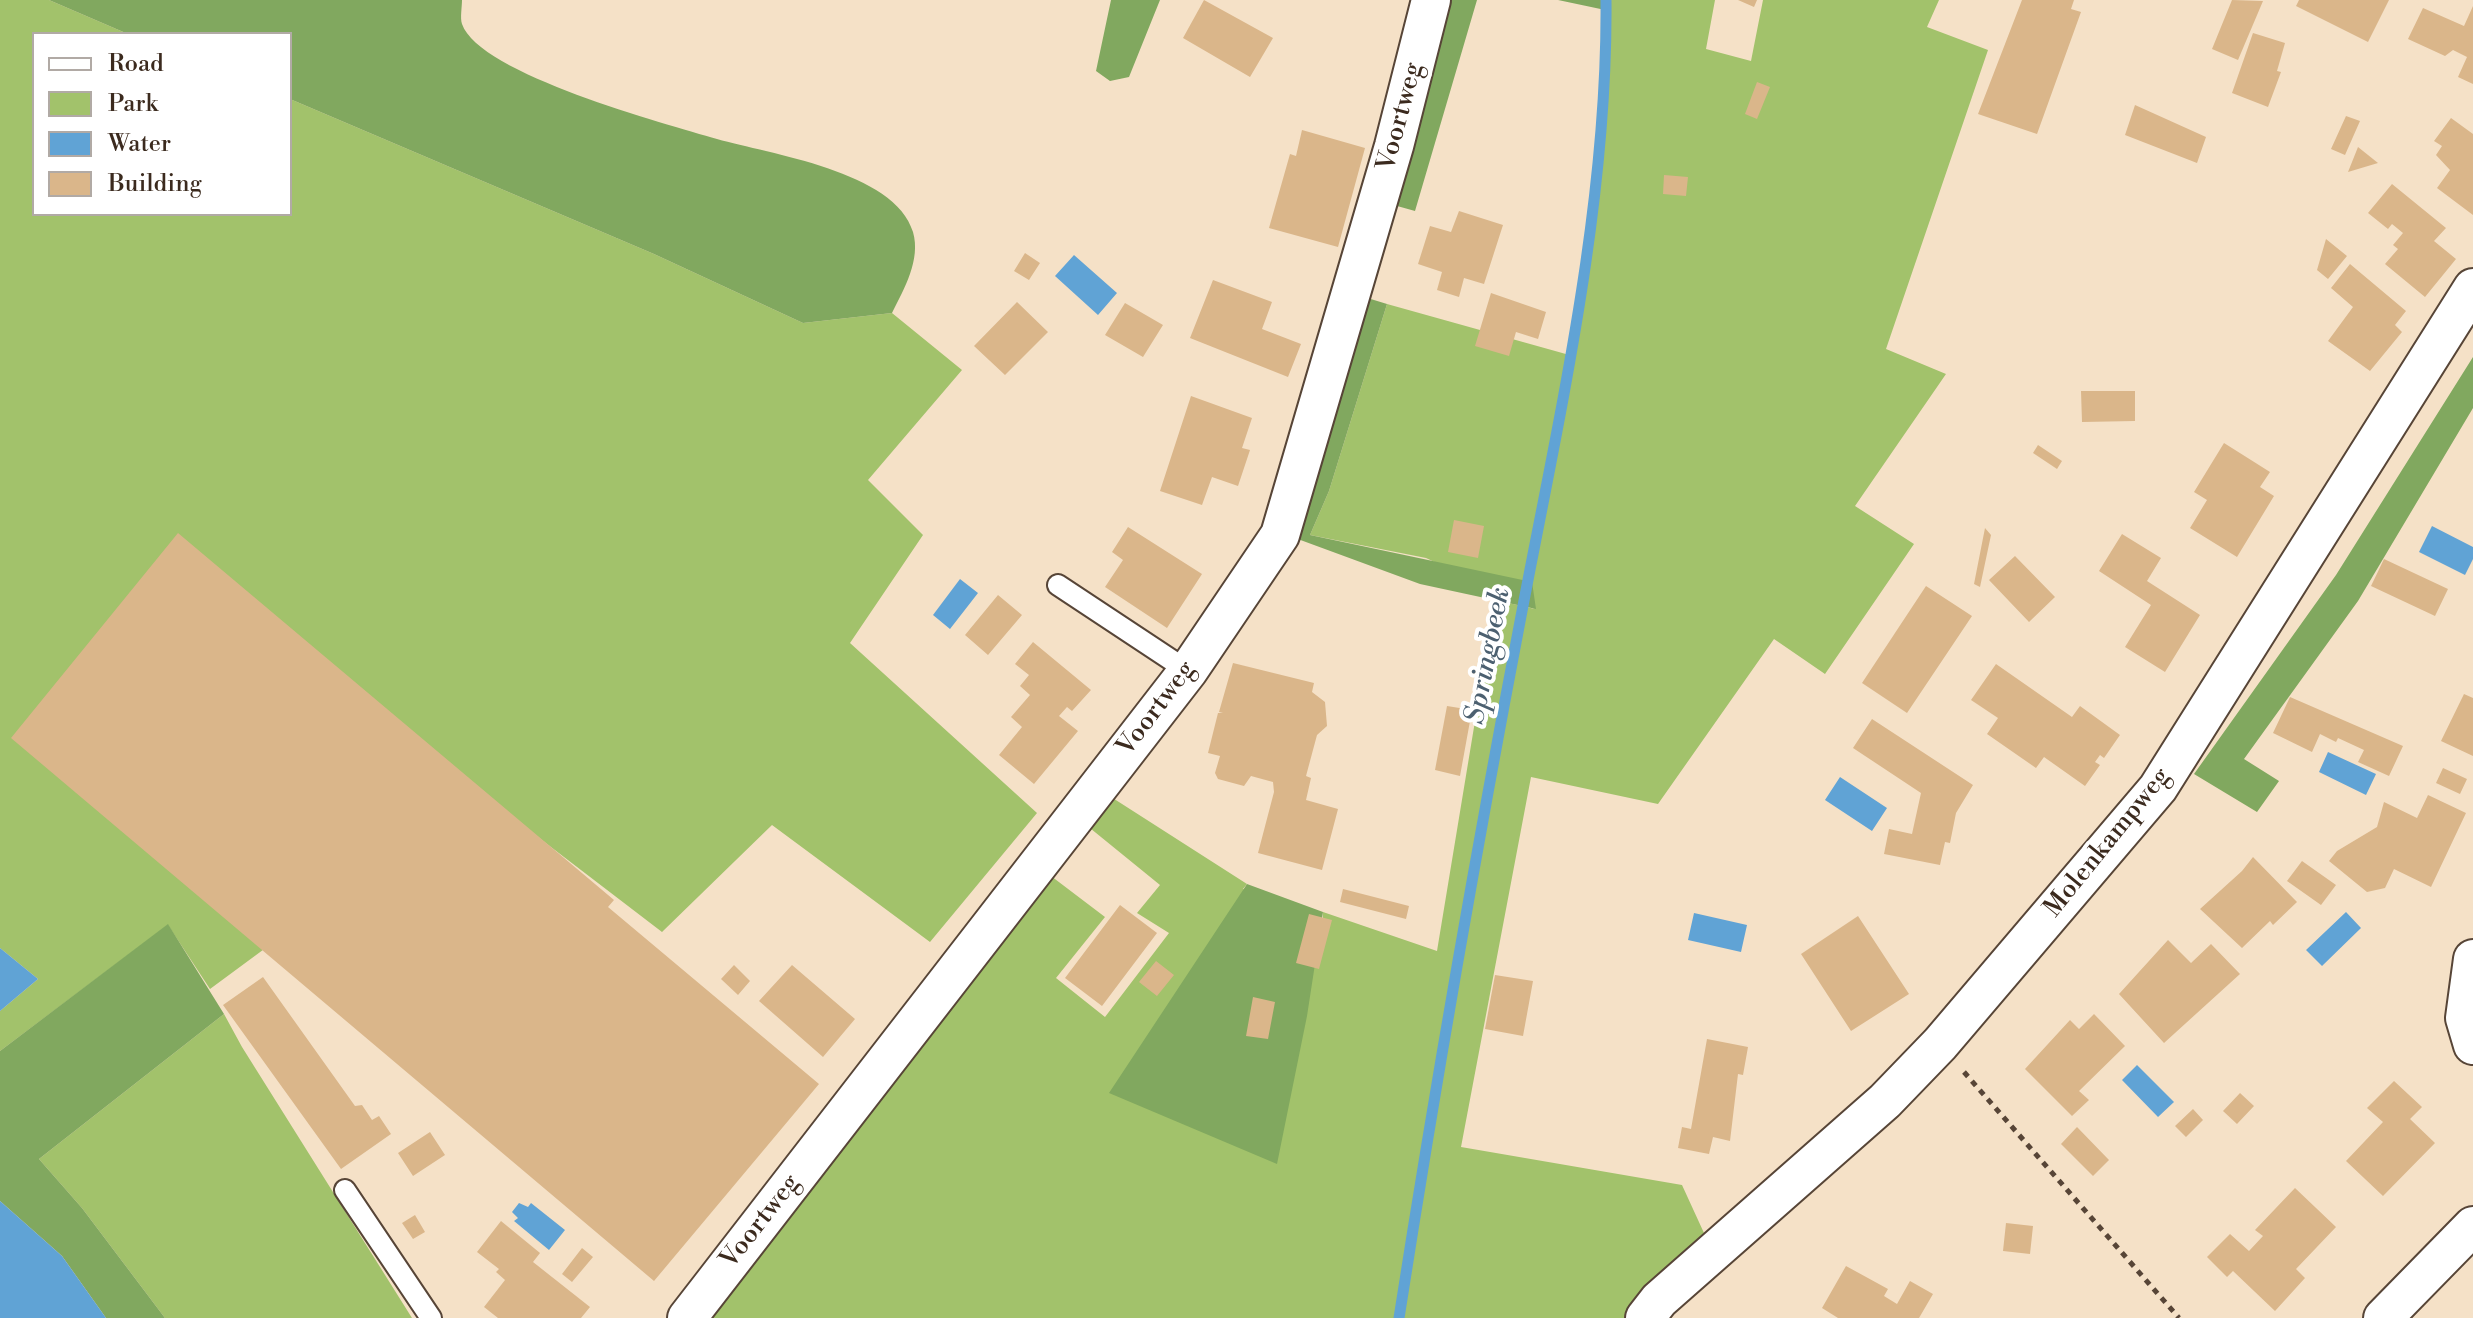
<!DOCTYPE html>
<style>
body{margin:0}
#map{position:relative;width:2473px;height:1318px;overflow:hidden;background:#f5e1c7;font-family:"Libre Bodoni",serif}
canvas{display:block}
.legend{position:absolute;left:32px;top:32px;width:260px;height:184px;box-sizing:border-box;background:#fff;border:2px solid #b1aaa5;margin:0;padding:10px 14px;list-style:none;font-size:24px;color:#3b2a1e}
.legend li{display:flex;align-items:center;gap:16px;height:40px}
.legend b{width:40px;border:2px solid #b1aaa5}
</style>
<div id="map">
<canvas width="2473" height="1318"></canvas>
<ul class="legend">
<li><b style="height:10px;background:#fff"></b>Road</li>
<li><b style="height:22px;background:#a2c26b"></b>Park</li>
<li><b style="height:22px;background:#60a3d5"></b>Water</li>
<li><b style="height:22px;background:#dab68a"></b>Building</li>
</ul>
</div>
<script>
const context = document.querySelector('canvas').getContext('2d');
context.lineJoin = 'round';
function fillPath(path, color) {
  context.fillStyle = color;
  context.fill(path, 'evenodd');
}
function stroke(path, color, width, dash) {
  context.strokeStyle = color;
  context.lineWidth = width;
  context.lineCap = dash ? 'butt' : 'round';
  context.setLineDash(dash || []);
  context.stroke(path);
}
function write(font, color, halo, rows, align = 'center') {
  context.font = font + ' "Libre Bodoni",serif';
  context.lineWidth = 8;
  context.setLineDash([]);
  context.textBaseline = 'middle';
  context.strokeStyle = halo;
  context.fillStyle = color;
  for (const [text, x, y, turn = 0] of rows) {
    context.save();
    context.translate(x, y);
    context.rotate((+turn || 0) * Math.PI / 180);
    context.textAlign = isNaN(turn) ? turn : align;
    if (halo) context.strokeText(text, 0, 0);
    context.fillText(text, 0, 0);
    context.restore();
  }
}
fillPath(new Path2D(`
 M0 0H49L128 34H34V214H290V99L654 254 803 323 892 313 962 370 868 480 923 535 850 643 1037 813 930 942 772 825 662 932 462 779 271 944 210 989 168 925 0 1051V1011L38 979 0 948Z
 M1611 0H1715L1706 49 1751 61 1763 0H1939L1927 27 1988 50 1886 349 1946 374 1855 506 1914 544 1825 674 1774 639 1658 804 1531 777 1461 1147 1682 1185 1704 1233 1652 1280 1625 1318H700L1047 873 1105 917 1056 978 1105 1017 1169 933 1137 913 1160 885 1085 824 1108 795 1247 884 1243 889 1323 919V912L1437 951 1495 600 1535 609 1426 558 1310 535 1329 491 1387 304 1573 356 1606 114Z
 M224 1014 242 1047 412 1318H165L82 1208 39 1159Z`), '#a2c26b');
fillPath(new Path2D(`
 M49 0H462C462 7 460 18 462 24 479 74 666 124 717 139 769 154 895 171 913 232 921 260 904 289 892 313L803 323 654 254 290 99V34H128Z
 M1111 0H1160L1129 77 1110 81 1096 71Z
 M1450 0H1477L1415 211 1390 204Z
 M1558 0H1611L1610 11Z
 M1361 296 1387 304 1329 491 1310 535 1532 582 1536 609 1420 584 1295 538Z
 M2473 357V408L2358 601 2244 759 2279 781 2257 812 2194 774 2336 575Z
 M1247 884 1323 912 1307 1016 1277 1164 1109 1093Z
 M168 924 224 1014 39 1159 82 1208 165 1318H106L62 1256 0 1201V1051Z`), '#81a85f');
fillPath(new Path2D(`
 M1074 255 1117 293 1098 315 1055 276Z
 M2432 526 2473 547V559L2465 575 2419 552Z
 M960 579 978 593 950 629 933 615Z
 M2328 752 2376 774 2366 795 2319 772Z
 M1840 777 1887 808 1872 831 1825 800Z
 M2346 912 2361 928 2322 966 2306 950Z
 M1694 913 1747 925 1741 952 1688 940Z
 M0 948 38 979 0 1011Z
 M2137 1065 2174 1102 2158 1117 2122 1080Z
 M0 1201 62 1256 106 1318H0Z
 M519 1203 528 1207 531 1203 565 1230 549 1250 514 1221 518 1218 512 1212Z`), '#60a3d5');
stroke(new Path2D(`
 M1399 1318C1436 1081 1477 846 1522 611 1560 412 1608 203 1606 0`), '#60a3d5', 11);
fillPath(new Path2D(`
 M1204 0 1273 38 1250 77 1183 38Z
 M1738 0H1757L1754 7Z
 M2022 0H2074L2071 9 2081 12 2037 134 1978 114Z
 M2232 0 2263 1 2238 60 2212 49Z
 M2299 0H2389L2368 42 2296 6Z
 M2473 6V84L2458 77 2467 57 2453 50 2445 56 2408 39 2423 8 2464 26Z
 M2253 33 2285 43 2277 71 2281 72 2268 107 2232 93Z
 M1757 82 1770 87 1757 119 1745 114Z
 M2135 105 2206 137 2197 163 2125 135Z
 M2346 116 2360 121 2345 155 2331 149Z
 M2451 118 2473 134V215L2437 188 2450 170 2436 155 2442 146 2434 141Z
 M1302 130 1365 148 1338 247 1269 228 1290 154 1296 156Z
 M2358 147 2378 163 2348 172Z
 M1664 175 1688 177 1686 196 1663 194Z
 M2392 184 2446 228 2434 241 2456 259 2425 297 2385 264 2398 249 2393 245 2403 233 2392 224 2388 229 2368 213Z
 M1459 211 1503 225 1484 284 1464 278 1459 297 1437 290 1442 272 1418 264 1430 226 1451 232Z
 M2326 239 2347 256 2328 279 2317 270Z
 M1025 253 1040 263 1029 280 1014 271Z
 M2350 264 2406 311 2395 325 2402 332 2370 371 2328 341 2353 307 2331 288Z
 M1213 280 1272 302 1262 329 1301 344 1288 377 1190 338Z
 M1491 293 1546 312 1538 339 1516 332 1509 356 1475 346Z
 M1017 302 1048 332 1005 375 974 346Z
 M1125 303 1163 325 1143 357 1105 335Z
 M2081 391H2135V421L2082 422Z
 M1191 396 1252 418 1242 448 1250 450 1238 486 1212 477 1202 505 1160 491Z
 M2224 443 2270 472 2260 487 2274 496 2237 557 2190 528 2207 500 2194 492Z
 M2038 445 2062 461 2057 469 2033 453Z
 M1454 520 1484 526 1478 558 1448 552Z
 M1128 527 1202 574 1167 628 1105 587 1123 560 1112 552Z
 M1985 528 1991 535 1980 587 1974 584Z
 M178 533 614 900 608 907 819 1084 654 1281 11 738Z
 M2122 534 2161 558 2147 581 2200 615 2165 672 2125 647 2151 605 2099 571Z
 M2015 556 2055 597 2029 622 1989 580Z
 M2384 559 2448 589 2435 616 2371 586Z
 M1926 586 1972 616 1907 713 1862 683Z
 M998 595 1022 615 988 655 965 635Z
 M1033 642 1091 690 1072 711 1067 707 1059 716 1078 731 1034 784 999 755 1022 727 1011 717 1030 695 1020 686 1029 675 1015 664Z
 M1233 663 1314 683 1312 692 1325 702 1327 726 1317 735 1306 776 1311 778 1306 800 1338 809 1322 870 1258 853 1274 792 1273 782 1251 776 1244 786 1218 779 1215 773 1220 756 1208 753 1218 713H1223L1219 712Z
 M1996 664 2072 717 2080 706 2120 735 2104 758 2100 755 2095 762 2100 765 2085 786 2044 757 2036 768 1987 734 1998 718 1971 700Z
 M2464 694 2473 698V756L2441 741Z
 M2290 697 2403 746 2389 776 2358 762 2364 750 2338 738 2336 742 2320 734 2312 752 2273 733Z
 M1447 706 1472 710 1460 776 1435 770Z
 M1872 719 1973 785 1956 813 1950 843 1945 842 1940 865 1884 854 1889 829 1912 834 1921 793 1853 748Z
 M2443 768 2467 779 2460 794 2436 783Z
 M2428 795 2466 813 2431 887 2394 869 2385 888 2367 892 2329 861 2337 851 2377 827 2384 802 2417 818Z
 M2253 857 2297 902 2273 925 2270 921 2242 948 2200 909 2242 871Z
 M2302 861 2336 885 2321 905 2287 881Z
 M1343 889 1409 906 1406 919 1340 902Z
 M1120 905 1157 933 1102 1006 1065 978Z
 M1309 914 1332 920 1319 969 1296 963Z
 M1858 916 1909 994 1851 1031 1801 954Z
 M2168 940 2191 963 2211 944 2240 974 2164 1043 2119 994Z
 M1156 961 1174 975 1157 996 1139 982Z
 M734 965 750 981 738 995 721 979Z
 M792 965 855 1019 823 1057 759 1001Z
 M1495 975 1533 981 1523 1036 1485 1029Z
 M263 977 355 1106 362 1105 372 1120 379 1116 391 1134 341 1169 223 1005Z
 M1253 997 1275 1002 1268 1039 1246 1036Z
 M2094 1014 2125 1046 2079 1091 2089 1100 2072 1116 2025 1069 2070 1020 2079 1029Z
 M1707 1039 1748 1047 1743 1075 1738 1074 1730 1141 1713 1137 1709 1154 1678 1148 1682 1127 1691 1129Z
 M2394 1081 2422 1107 2410 1119 2435 1143 2383 1196 2346 1161 2383 1122 2367 1108Z
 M2240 1093 2254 1106 2237 1124 2223 1111Z
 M2193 1109 2203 1120 2186 1137 2175 1126Z
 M2077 1127 2109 1160 2093 1176 2061 1144Z
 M430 1132 445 1155 413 1176 398 1153Z
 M2295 1188 2336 1227 2296 1269 2305 1278 2275 1311 2233 1271 2227 1277 2207 1257 2230 1234 2249 1251 2263 1236 2255 1230Z
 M415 1215 425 1232 413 1239 402 1223Z
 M501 1221 540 1253 533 1262 590 1307 581 1318H498L484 1307 505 1280 496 1272 499 1269 477 1252Z
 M2006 1223 2033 1226 2030 1254 2003 1251Z
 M582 1248 593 1257 572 1282 562 1274Z
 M1846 1266 1888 1289 1884 1296 1897 1304 1910 1281 1933 1294 1919 1318H1838L1822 1308Z`), '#dab68a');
const lane = new Path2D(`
 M1058 585 1188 671
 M345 1190 431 1318`);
const street = new Path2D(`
 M2473 959 2465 1018 2473 1045
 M687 1318 1188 671 1280 535 1394 146 1431 0
 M1645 1318 1659 1300 1885 1101 1940 1044 2158 788 2473 288
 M2383 1318 2473 1226`);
stroke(lane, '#574537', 24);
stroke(street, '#574537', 42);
stroke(new Path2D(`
 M1964 1072 2179 1318`), '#574537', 5, [6, 6]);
stroke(lane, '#fff', 20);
stroke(street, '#fff', 38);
write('26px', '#3b2a1e', '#fff', [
 ["Voortweg",1401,117,-75],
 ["Voortweg",1157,709,-53],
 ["Molenkampweg",2108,843,-51],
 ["Voortweg",761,1222,-52]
]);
write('italic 28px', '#4c6070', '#fff', [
 ["Springbeek",1489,656,-79]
]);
</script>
